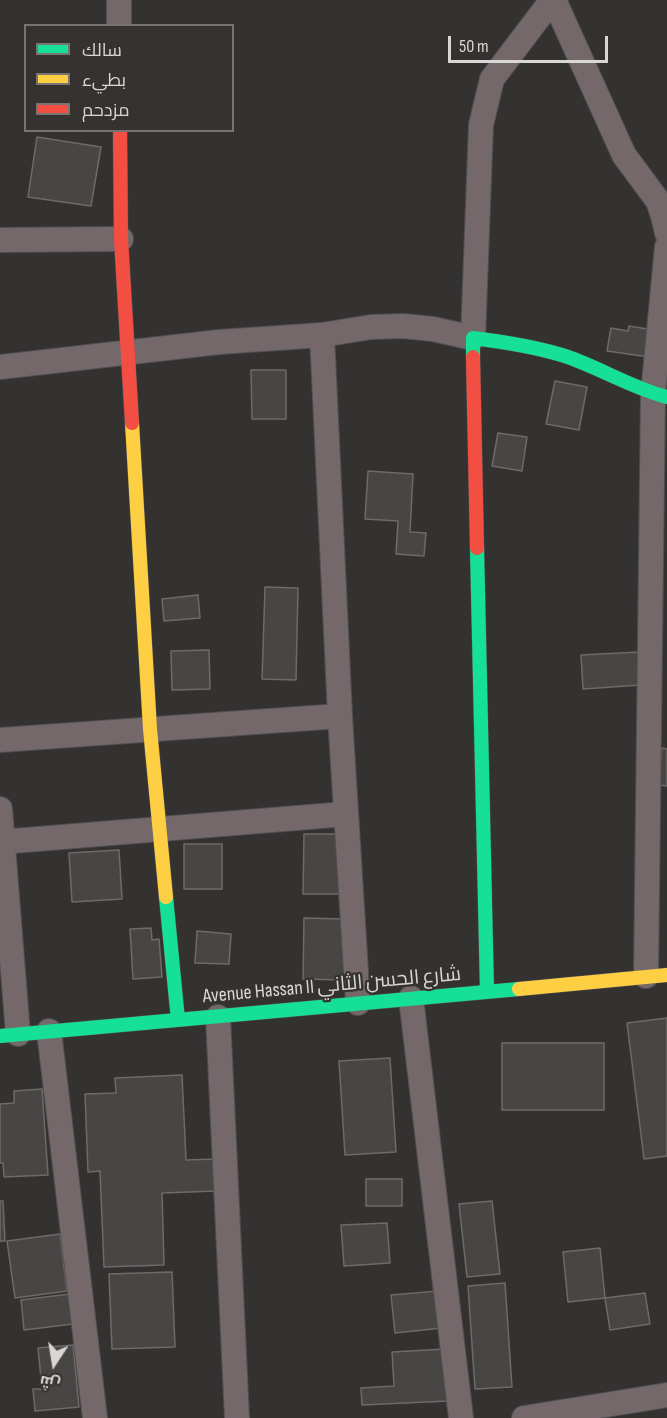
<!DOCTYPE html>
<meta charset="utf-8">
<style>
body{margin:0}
#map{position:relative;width:667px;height:1418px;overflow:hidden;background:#343231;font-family:"Sofia Sans Condensed",Cairo,sans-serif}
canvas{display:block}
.legend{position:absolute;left:24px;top:24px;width:210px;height:108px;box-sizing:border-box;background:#353230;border:2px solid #777472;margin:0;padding:8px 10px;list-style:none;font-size:18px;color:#d9d7d6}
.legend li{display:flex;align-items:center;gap:12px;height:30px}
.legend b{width:30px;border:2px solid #777472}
.north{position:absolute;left:24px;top:1334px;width:60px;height:60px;-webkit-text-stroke:4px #353230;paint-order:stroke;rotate:192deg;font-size:16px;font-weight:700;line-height:24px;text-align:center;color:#d9d7d6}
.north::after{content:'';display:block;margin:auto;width:21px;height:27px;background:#d9d7d6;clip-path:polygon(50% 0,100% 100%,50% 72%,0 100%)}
.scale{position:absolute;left:448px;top:36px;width:160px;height:27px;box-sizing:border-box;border:3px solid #d9d7d6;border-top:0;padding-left:8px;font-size:18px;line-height:21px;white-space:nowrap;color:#d9d7d6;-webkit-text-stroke:4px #353230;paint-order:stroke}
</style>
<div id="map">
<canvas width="667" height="1418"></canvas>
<ul class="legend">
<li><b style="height:8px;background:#16e098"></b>سالك</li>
<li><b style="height:8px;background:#ffcf43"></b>بطيء</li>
<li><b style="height:8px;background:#f24e42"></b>مزدحم</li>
</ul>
<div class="north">ش</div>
<div class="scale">50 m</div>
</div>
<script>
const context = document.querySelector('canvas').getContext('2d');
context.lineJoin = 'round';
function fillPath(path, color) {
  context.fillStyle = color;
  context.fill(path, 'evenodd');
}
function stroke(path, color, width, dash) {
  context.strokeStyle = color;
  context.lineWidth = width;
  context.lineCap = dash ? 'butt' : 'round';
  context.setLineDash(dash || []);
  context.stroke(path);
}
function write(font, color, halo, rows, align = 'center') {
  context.font = font + ' "Sofia Sans Condensed",Cairo,sans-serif';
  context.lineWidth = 4.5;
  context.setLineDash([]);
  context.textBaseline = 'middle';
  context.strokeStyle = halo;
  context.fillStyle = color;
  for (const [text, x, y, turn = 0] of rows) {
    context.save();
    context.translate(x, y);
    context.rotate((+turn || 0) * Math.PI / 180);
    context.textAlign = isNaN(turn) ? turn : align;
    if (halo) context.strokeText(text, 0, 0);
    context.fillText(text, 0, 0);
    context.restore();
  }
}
const building = new Path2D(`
 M37 137 101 147 91 206 28 197Z
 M629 326 654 330 649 357 607 351 611 328 628 331Z
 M251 370H286V419H252Z
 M555 381 587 387 579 430 546 424Z
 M498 433 527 437 522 471 492 466Z
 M368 471 413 474 410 532 426 533 424 556 396 554 398 521 365 519Z
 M265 587 298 588 296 680 262 679Z
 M198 595 200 618 164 621 162 599Z
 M209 650 210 689 172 690 171 651Z
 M639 652 641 685 583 689 581 655Z
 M662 748 667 749V786L658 785Z
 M304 834H338L344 894H303Z
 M184 844H222V889H184Z
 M119 850 122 899 72 902 69 853Z
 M304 918 345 919 344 980 303 979Z
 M151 928 152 940 159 939 162 977 133 979 130 929Z
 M197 931 231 934 229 964 195 963Z
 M667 1018V1156L644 1159 627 1023Z
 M502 1043H604V1110H502Z
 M390 1058 396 1152 345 1155 339 1061Z
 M182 1075 186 1160 215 1159 216 1191 162 1193 164 1265 104 1267 100 1171 88 1172 85 1094 116 1093 115 1078Z
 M42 1089 48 1175 4 1177 3 1163H0V1104L14 1103V1091Z
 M366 1179H402V1206H366Z
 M0 1201H3L5 1241H0Z
 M492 1201 500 1274 467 1277 459 1204Z
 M387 1223 390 1263 344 1266 341 1225Z
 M60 1234 67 1291 15 1298 7 1241Z
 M600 1248 605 1298 568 1302 563 1252Z
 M172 1272 175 1347 112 1349 109 1274Z
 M505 1283 512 1387 475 1389 468 1286Z
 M438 1291 442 1328 395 1333 391 1295Z
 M645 1293 650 1324 610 1330 605 1298Z
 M70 1294 73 1324 24 1330 21 1300Z
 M73 1345 79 1407 35 1411 33 1389H42L38 1348Z
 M445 1349 448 1401 362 1405 361 1388 394 1386 392 1352Z`);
fillPath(building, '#484645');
stroke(building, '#6d6b6a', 1.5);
const street = new Path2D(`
 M119 0V26
 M554 0 624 155 658 201 663 216 667 233
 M0 240 121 239
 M322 335 340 716 358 1003
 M0 367 219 342 322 335 371 327 403 326 433 329 473 338 481 125 492 79 552 0
 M0 740 340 716
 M0 809 18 1034
 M0 842 346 814
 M646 976 653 394 667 247
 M411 998 461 1418
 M218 1017 237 1418
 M49 1031 95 1418
 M524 1418 667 1395`);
const fast = new Path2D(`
 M473 357V338C505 342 538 347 568 357 602 369 632 388 667 397
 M477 548 487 991
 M166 897 178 1020
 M0 1036 519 989`);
const slow = new Path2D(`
 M132 423 150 729 166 897
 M519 989 667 975`);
const jam = new Path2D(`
 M120 130 121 239 132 423
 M473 357 477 548`);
stroke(street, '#515050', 26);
stroke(fast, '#515050', 15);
stroke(slow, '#515050', 15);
stroke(jam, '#515050', 15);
stroke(street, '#75686b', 24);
stroke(fast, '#16e098', 14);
stroke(slow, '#ffcf43', 14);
stroke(jam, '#f24e42', 14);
write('20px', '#d9d7d6', '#353230', [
 ["Avenue Hassan II شارع الحسن الثاني",332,986,-5]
]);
</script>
